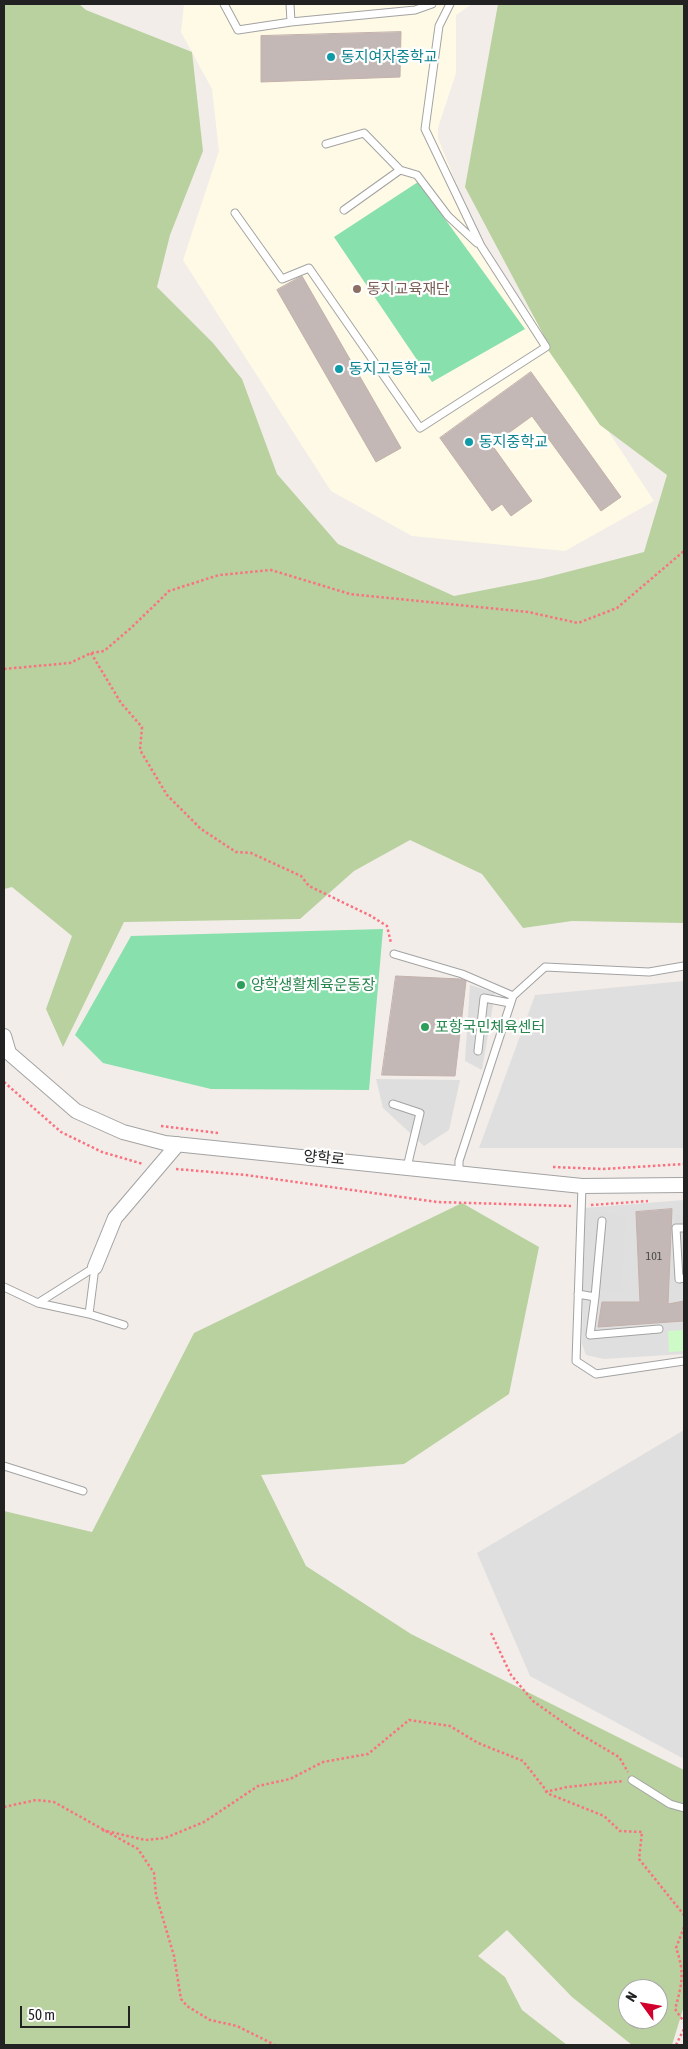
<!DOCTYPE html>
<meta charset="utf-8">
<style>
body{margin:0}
#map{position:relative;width:688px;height:2049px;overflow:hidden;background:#f2ede9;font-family:"Asap Condensed",sans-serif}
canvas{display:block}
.frame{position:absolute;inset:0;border:5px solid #222;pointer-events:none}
.north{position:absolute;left:618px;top:1979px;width:50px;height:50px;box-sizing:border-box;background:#fff;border:1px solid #a7a7a7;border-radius:50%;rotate:302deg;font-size:14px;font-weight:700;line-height:20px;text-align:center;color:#222}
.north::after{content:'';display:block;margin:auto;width:18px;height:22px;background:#d4002c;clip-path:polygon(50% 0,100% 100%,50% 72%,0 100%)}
.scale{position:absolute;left:20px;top:2006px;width:110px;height:22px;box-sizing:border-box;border:2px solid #222;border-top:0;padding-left:6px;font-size:15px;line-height:18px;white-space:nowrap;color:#222;-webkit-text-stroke:4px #fff;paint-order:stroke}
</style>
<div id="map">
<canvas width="688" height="2049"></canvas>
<div class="frame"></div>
<div class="north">N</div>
<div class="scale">50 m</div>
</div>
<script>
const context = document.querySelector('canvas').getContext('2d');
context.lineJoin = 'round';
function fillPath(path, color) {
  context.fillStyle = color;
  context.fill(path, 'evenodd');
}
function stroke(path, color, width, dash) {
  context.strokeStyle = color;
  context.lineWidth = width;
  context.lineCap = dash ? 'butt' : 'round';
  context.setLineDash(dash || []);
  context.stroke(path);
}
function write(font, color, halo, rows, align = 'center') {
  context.font = font + ' "Asap Condensed","Noto Sans KR",sans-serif';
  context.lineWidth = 4.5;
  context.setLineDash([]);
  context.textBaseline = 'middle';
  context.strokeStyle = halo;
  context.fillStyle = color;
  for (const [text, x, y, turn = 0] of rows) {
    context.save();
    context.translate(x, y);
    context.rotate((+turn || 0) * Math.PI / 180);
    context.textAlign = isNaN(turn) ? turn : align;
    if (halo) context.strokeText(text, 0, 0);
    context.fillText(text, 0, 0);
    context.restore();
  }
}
fillPath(new Path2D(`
 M684 981V1148H479L535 995Z
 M684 1200V1354L604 1359 586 1355 582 1344 584 1208Z
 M684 1430V1759L530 1676 477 1553Z`), '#e0dfdf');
fillPath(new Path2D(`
 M184 4H472L456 15V73L438 128V138L481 246 534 318 654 501 565 551 412 536 331 491 183 260 219 151 212 89 181 32Z`), '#fffae5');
fillPath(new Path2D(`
 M4 4H79L86 10 192 52 203 151 170 235 157 287 213 343 242 379 277 474 338 544 454 596 540 579 644 552 667 475 600 425 546 347 543 334 465 187 498 4H684V923L572 921 523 928 482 874 410 840 354 871 300 919 124 922 63 1047 46 1009 72 936 12 887 4 889Z
 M462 1203 539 1247 509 1394 404 1464 261 1475 306 1566 411 1634 684 1770V2006L672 2045H632L572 1997 507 1930 478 1956 505 1977 522 2010 567 2045H4V1511L92 1532 194 1333ZM628 1989H658V2019H628Z`), '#b8d19e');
fillPath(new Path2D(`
 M684 1330V1351L669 1352 668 1331Z`), '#cefac8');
fillPath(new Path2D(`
 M418 182 525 329 432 382 334 237Z
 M383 929 369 1090 211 1089 103 1063 75 1035 131 936Z`), '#88e0ac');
fillPath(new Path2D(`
 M470 985 495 993 482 1070 465 1061Z
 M376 1079 460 1080 449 1130 424 1146 383 1108Z
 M587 1209 626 1218 621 1292 583 1288Z
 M684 1214V1287H674L676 1215Z`), '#dedede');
const building = new Path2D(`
 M401 32 400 77 261 82V36Z
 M302 276 401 448 376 462 277 290Z
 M531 372 621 497 601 511 532 416 492 445 532 501 511 516 502 504 492 511 440 438Z
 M396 976 460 979 466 981 455 1076 382 1075Z
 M672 1209 668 1304 684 1301V1321L598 1327 602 1302H640L636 1212Z`);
fillPath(building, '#c3b8b5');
stroke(building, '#c4b1ab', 1);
const service = new Path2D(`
 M224 4 238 30 291 22
 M290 4 291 22 415 10 432 4
 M326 144 364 133 400 170 417 175 448 216 477 243
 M344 210 400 170
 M235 213 282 279 309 268 420 428 546 347 481 246 425 129 439 26 450 4
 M394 954 462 974 513 996
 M478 1051 484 998 510 1003
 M393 1104 420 1113 407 1167
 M459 1174V1161L513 996 545 967 649 972 684 966
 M582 1186 576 1361 596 1374 684 1361
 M684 1228H676L679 1279 684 1278
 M4 1287 38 1303 89 1314 95 1267
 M578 1294 595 1297 602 1221
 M595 1297 590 1335 659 1329
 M38 1303 95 1267
 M89 1314 124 1325
 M4 1466 83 1491
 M632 1780 670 1804 684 1808`);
const minor = new Path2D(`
 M4 1036 9 1053 76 1111 123 1132 165 1143 582 1186 684 1185
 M95 1267 115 1218 178 1144`);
stroke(service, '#a3a3a3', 9);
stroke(minor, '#a3a3a3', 16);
stroke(new Path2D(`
 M91 653 121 703 142 727 140 750 167 795 201 829 236 852 251 853 301 876 309 886 371 916 387 926 391 943
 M4 669 70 663 91 653 104 651 131 628 169 591 219 575 271 570 350 594 528 612 578 623 617 608 684 551
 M4 1082 61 1132 102 1152 143 1164
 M161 1126 218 1133
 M553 1167 603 1169 684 1164
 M176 1169 246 1175 437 1202 571 1206
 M591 1205 648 1201
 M491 1633 511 1675 533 1701 578 1733 619 1757 628 1772
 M545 1792 567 1787 623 1781
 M4 1807 36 1800 54 1802 138 1849 154 1873 156 1895 174 1956 181 1999 187 2006 210 2020 237 2026 275 2045
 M102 1830 145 1840 165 1838 204 1822 258 1786 290 1779 323 1762 368 1754 409 1720 450 1726 478 1743 523 1761 549 1794 604 1816 620 1831 642 1832 639 1859 684 1915
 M684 1927 676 1948C685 1972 682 1985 675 2009L684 2022
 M676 2045 684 2029`), '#fa7280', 2.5, [2.5, 2.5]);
stroke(service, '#fff', 7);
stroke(minor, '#fff', 14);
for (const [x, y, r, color] of [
 [331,57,5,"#0f9aa8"],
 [357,289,5,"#8d6e63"],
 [339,369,5,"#0f9aa8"],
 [469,442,5,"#0f9aa8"],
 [241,985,5,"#2e9e5b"],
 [425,1027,5,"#2e9e5b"]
]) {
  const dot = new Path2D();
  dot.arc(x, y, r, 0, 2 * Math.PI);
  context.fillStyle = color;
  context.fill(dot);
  stroke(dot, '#fff', 2);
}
write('12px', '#4a4847', null, [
 ["101",654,1256]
]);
write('15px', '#0d838f', '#fff', [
 ["동지여자중학교",341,57],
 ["동지고등학교",349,369],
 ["동지중학교",479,442]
], 'left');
write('15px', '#785e54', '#fff', [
 ["동지교육재단",367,289]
], 'left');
write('15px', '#27864d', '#fff', [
 ["양학생활체육운동장",251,985],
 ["포항국민체육센터",435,1027]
], 'left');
write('15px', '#222', '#fff', [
 ["양학로",324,1158,5]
]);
</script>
